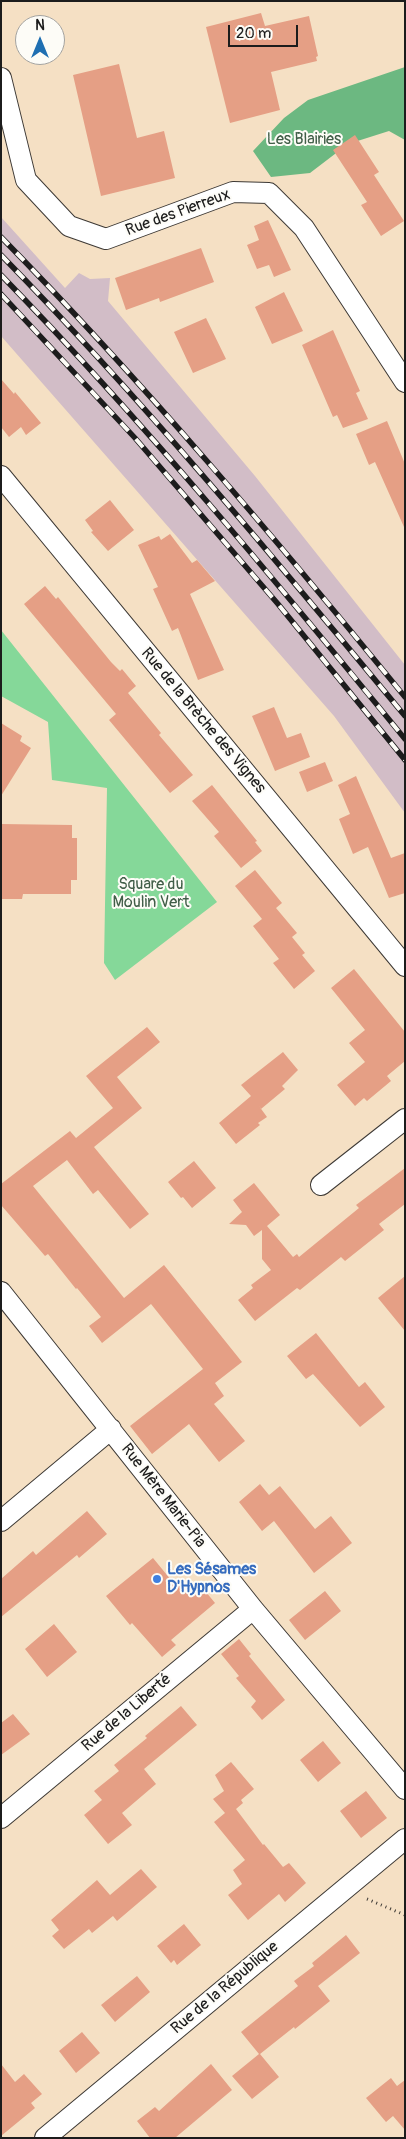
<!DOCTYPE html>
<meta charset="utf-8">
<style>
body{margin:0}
#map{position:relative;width:406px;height:2139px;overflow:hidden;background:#f5e0c4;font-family:Pangolin,sans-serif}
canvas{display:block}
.frame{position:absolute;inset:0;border:2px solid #1c1c1c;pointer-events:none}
.north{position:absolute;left:15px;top:15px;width:50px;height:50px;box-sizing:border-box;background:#fdfcf7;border:1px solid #a3a29f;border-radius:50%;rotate:0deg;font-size:14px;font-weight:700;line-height:20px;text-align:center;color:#1c1c1c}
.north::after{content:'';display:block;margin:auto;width:18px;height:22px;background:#1f6fb2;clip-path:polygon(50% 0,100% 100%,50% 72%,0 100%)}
.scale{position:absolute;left:228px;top:25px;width:70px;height:22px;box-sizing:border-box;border:2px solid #1c1c1c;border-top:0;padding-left:6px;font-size:15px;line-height:18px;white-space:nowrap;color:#1c1c1c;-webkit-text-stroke:4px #fdfcf7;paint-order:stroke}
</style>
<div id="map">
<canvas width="406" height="2139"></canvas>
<div class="frame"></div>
<div class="north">N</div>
<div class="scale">20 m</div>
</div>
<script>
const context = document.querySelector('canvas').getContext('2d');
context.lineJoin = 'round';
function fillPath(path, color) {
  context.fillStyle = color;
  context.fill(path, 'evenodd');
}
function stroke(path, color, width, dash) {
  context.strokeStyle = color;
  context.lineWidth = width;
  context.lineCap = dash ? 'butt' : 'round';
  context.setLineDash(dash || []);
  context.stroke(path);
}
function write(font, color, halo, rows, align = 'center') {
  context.font = font + ' Pangolin,sans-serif';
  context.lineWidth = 4;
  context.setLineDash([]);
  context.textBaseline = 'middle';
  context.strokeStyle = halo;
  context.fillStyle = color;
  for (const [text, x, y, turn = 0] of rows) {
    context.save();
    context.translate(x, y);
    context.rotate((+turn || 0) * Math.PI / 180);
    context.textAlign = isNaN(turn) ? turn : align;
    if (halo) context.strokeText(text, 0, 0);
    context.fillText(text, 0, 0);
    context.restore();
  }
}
fillPath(new Path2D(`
 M1 217 65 288 79 273 90 279 110 278 108 301 255 476 405 665V813L334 716 1 336Z`), '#d2bdc7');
fillPath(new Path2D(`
 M1 630 217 902 115 980 104 963 107 788 52 780 48 722 1 696Z`), '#85d899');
fillPath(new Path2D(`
 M405 67V140L389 131 348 144 310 173 271 177 253 151 284 118 308 100Z`), '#6cb881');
fillPath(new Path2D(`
 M261 13 265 26 309 16 318 56 316 57 317 61 271 72 280 110 230 123 206 27Z
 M119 64 137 138 164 131 175 178 101 196 73 75Z
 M355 135 379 172 374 175 404 221 381 236 361 205 367 202 333 150Z
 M268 220 291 270 274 277 269 265 257 269 247 245 259 240 254 226Z
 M201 248 214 282 160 302 159 298 126 310 115 278Z
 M284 292 303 331 272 344 255 307Z
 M206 318 226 359 193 373 174 332Z
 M333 330 360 391 356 393 368 419 343 428 337 415 333 417 302 345Z
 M1 379 14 394 15 392 41 423 26 435 21 427 9 437 1 427Z
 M387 421 405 464 404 527 375 462 369 465 356 434Z
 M110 500 134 530 108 551 91 532 93 531 85 520Z
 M170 534 192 563 197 560 215 581 190 594 224 670 198 680 178 628 172 631 153 589 158 587 138 545 159 536 161 540Z
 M45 586 56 599 58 597 111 662 120 671 122 669 136 686 128 693 161 733 159 735 193 775 170 793 109 720 116 714 24 604Z
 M274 707 287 738 301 733 310 757 275 771 252 716Z
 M1 723 22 736 20 741 31 748 1 796Z
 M325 762 333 781 307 792 299 772Z
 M356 776 391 858 405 853V893L389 898 368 847 353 854 339 819 350 814 338 785Z
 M212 785 257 841 255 842 262 851 241 868 214 836 219 832 192 801Z
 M1 824 72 825V838H77V880H71V894H23L22 899H1Z
 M255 870 282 903 276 908 297 933 292 937 305 953 302 955 315 971 294 989 273 963 279 959 253 926 262 919 235 886Z
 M354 969 405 1032V1061L387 1076 391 1081 367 1101 364 1098 355 1106 337 1085 365 1062 349 1043 365 1030 331 988Z
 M147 1027 160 1042 117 1077 142 1108 94 1147 149 1214 130 1229 98 1190 93 1194 67 1160 33 1186 124 1298 164 1265 242 1362 215 1383 224 1396 214 1404 245 1441 219 1462 189 1424 152 1454 130 1426 203 1369 151 1304 102 1343 89 1326 101 1317 77 1288 76 1289 48 1254 45 1256 1 1205V1184L70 1131 76 1138 113 1108 86 1076Z
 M283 1052 298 1070 282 1086 285 1089 261 1109 259 1106 267 1117 258 1123 260 1125 236 1144 219 1123 251 1096 241 1085Z
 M194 1161 216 1188 192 1208 183 1197 181 1198 168 1182Z
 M405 1168V1204L379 1224 384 1230 345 1261 341 1257 300 1290 297 1288 255 1321 238 1300 253 1288 251 1285 271 1270 262 1259V1230L254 1236 246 1225 229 1224 242 1212 233 1200 254 1183 280 1215 267 1226 293 1257 297 1254 299 1257 359 1208 356 1205Z
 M405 1276V1331L378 1298Z
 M316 1333 359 1387 365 1382 385 1407 360 1427 313 1374 306 1379 287 1356Z
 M260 1484 269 1495 280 1486 315 1529 331 1516 352 1543 314 1573 274 1521 262 1531 239 1502Z
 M87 1511 107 1534 79 1558 77 1555 1 1617V1579L33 1551 36 1555Z
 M153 1558 176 1586 183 1580 189 1588 197 1581 215 1603 171 1640 176 1645 162 1657 132 1623 130 1625 106 1596Z
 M325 1591 341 1611 305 1640 289 1620Z
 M54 1624 77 1652 47 1677 25 1649Z
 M239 1639 251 1654 249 1656 285 1700 262 1720 251 1707 256 1701 236 1678 239 1676 221 1654Z
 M181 1706 197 1725 144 1769 156 1784 122 1813 132 1825 108 1844 84 1815 102 1800 94 1791 119 1771 114 1765 147 1738 145 1736Z
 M13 1714 30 1734 1 1755V1723Z
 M323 1741 341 1763 318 1782 300 1760Z
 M231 1762 254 1789 241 1800 243 1803 236 1809 263 1845 264 1844 283 1867 289 1863 306 1883 285 1902 279 1894 248 1920 228 1895 242 1884 233 1870 245 1860 214 1822 225 1813 213 1799 224 1791 215 1775Z
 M366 1791 387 1818 361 1838 340 1811Z
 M141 1869 157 1887 117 1921 113 1916 92 1933 89 1929 64 1949 52 1936 59 1930 51 1920 97 1880 110 1895Z
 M184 1924 201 1945 177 1965 174 1960 171 1963 157 1946Z
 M346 1935 360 1953 318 1986 330 2001 295 2029 294 2027 260 2054 279 2077 252 2099 232 2076 259 2054 241 2032 298 1986 294 1981 314 1966 312 1963Z
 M137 1976 150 1992 115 2022 101 2005Z
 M82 2032 100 2053 76 2073 59 2051Z
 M1 2064 15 2082 24 2074 42 2094 31 2103 35 2108 1 2136Z
 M211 2064 232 2090 175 2138H150L137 2121 155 2107 159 2111Z
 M391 2078 397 2086 405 2080V2130L393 2116 386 2122 366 2098Z`), '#e59f85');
const street = new Path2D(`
 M1 78 26 180 69 226 106 239 233 192 269 193 304 228 405 382
 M1 476 405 966
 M321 1185 405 1119
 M1 1292 253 1609 405 1789
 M1 1521 111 1429
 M1 1818 253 1609
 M45 2138 405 1839`);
stroke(street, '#3d3935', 22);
stroke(new Path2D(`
 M367 1899 405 1915`), '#3d3935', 3, [1, 4]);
stroke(street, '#fff', 20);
const rail = new Path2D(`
 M1 237C144 383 276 539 405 697
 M1 255C144 401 275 559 405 716
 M1 275C144 422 275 580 405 739
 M1 294 135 438 278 604 405 760`);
stroke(rail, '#1c1c1c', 5.5);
stroke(rail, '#fdfcf7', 4, [11]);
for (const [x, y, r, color] of [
 [157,1579,5,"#3f7fe0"]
]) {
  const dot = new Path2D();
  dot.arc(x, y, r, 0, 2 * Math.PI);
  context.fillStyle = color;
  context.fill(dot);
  stroke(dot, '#fdfcf7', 2);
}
write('16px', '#415e48', '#fdfcf7', [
 ["Les Blairies",304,140],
 ["Square du",151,885],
 ["Moulin Vert",151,903]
]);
write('16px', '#1c1c1c', '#fdfcf7', [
 ["Rue des Pierreux",178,213,-20],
 ["Rue de la Brèche des Vignes",203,721,50],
 ["Rue Mère Marie-Pia",163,1496,52],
 ["Rue de la Liberté",127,1713,-40],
 ["Rue de la République",225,1988,-40]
]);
write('bold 16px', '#366cbe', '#fdfcf7', [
 ["Les Sésames",167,1570],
 ["D'Hypnos",167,1588]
], 'left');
</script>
